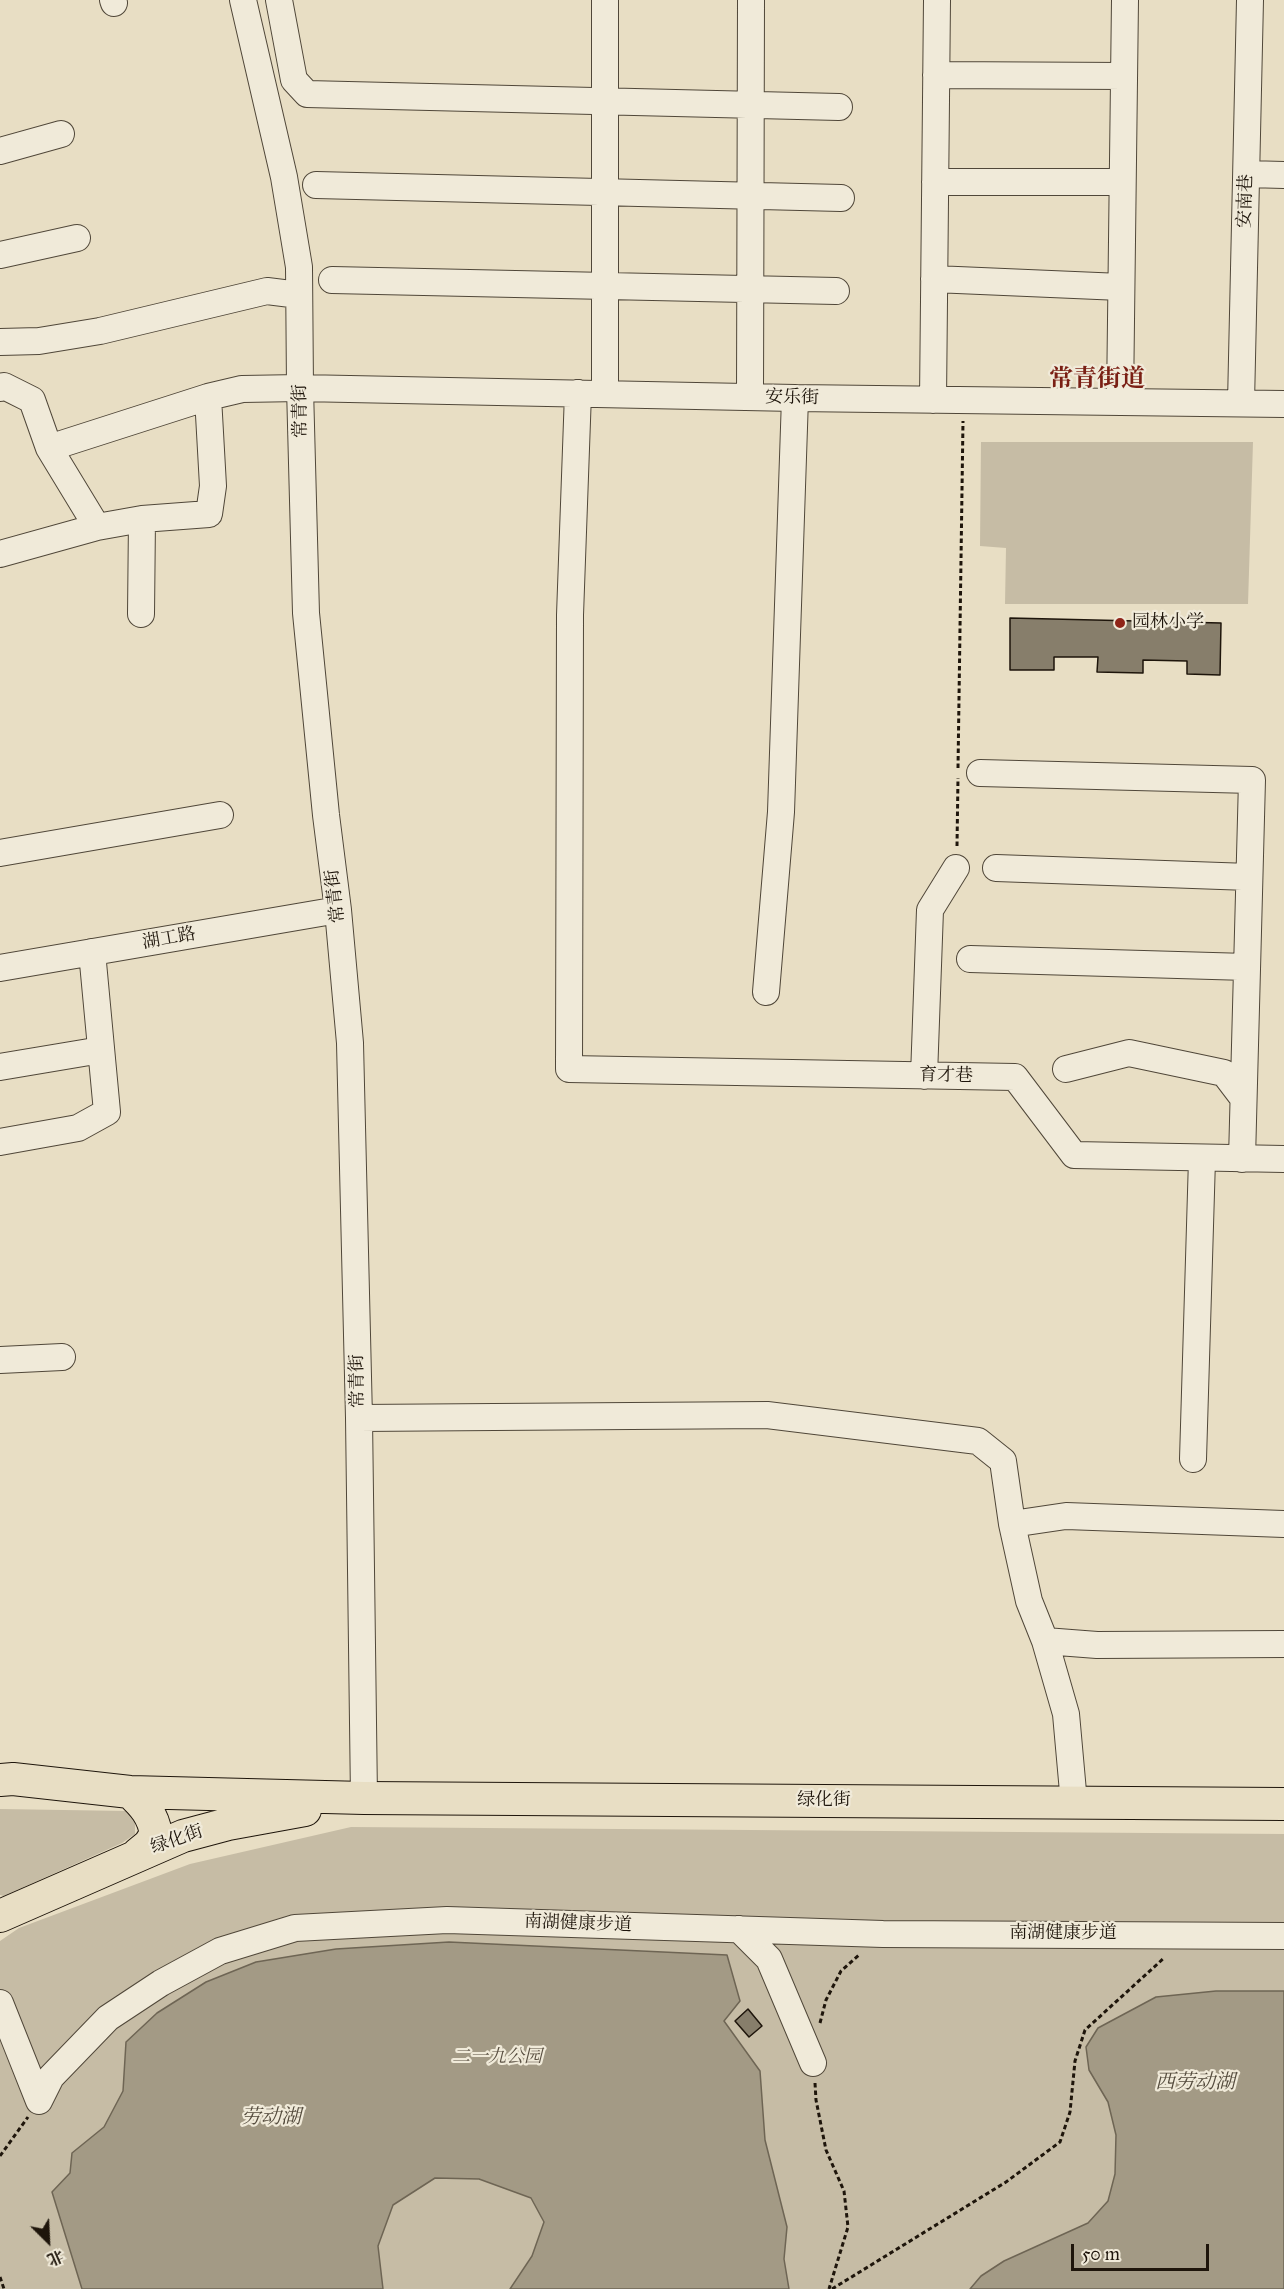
<!DOCTYPE html>
<meta charset="utf-8">
<style>
body{margin:0}
#map{position:relative;width:1284px;height:2289px;overflow:hidden;background:#e8dec4;font-family:"IM FELL Great Primer","Noto Serif SC",serif}
canvas{display:block}
.north{position:absolute;left:18px;top:2211px;width:60px;height:60px;-webkit-text-stroke:4px #f0ead9;paint-order:stroke;rotate:156deg;font-size:16px;font-weight:700;line-height:24px;text-align:center;color:#1e150b}
.north::after{content:'';display:block;margin:auto;width:21px;height:27px;background:#1e150b;clip-path:polygon(50% 0,100% 100%,50% 72%,0 100%)}
.scale{position:absolute;left:1071px;top:2244px;width:138px;height:27px;box-sizing:border-box;border:3px solid #1e150b;border-top:0;padding-left:8px;font-size:18px;line-height:21px;white-space:nowrap;color:#1e150b;-webkit-text-stroke:4px #f0ead9;paint-order:stroke}
</style>
<div id="map">
<canvas width="1284" height="2289"></canvas>
<div class="north">北</div>
<div class="scale">50 m</div>
</div>
<script>
const context = document.querySelector('canvas').getContext('2d');
context.lineJoin = 'round';
function fillPath(path, color) {
  context.fillStyle = color;
  context.fill(path, 'evenodd');
}
function stroke(path, color, width, dash) {
  context.strokeStyle = color;
  context.lineWidth = width;
  context.lineCap = dash ? 'butt' : 'round';
  context.setLineDash(dash || []);
  context.stroke(path);
}
function write(font, color, halo, rows, align = 'center') {
  context.font = font + ' "IM FELL Great Primer","Noto Serif SC",serif';
  context.lineWidth = 4.5;
  context.setLineDash([]);
  context.textBaseline = 'middle';
  context.strokeStyle = halo;
  context.fillStyle = color;
  for (const [text, x, y, turn = 0] of rows) {
    context.save();
    context.translate(x, y);
    context.rotate((+turn || 0) * Math.PI / 180);
    context.textAlign = isNaN(turn) ? turn : align;
    if (halo) context.strokeText(text, 0, 0);
    context.fillText(text, 0, 0);
    context.restore();
  }
}
fillPath(new Path2D(`
 M981 442H1253L1248 604H1005L1006 548 980 546Z
 M0 1809 127 1811 135 1820V1834L122 1843 4 1896 0 1895Z
 M351 1827 1284 1834V2289H0V1941L19 1928 190 1864Z`), '#c6bca5');
const water = new Path2D(`
 M449 1942 727 1955 740 2001 724 2021 760 2071 765 2140 787 2227 784 2259 789 2289H510L532 2256 544 2222 531 2198 479 2179 435 2178 393 2205 378 2246 383 2289H82L52 2192 70 2173 72 2153 104 2127 123 2091 126 2042 157 2013 206 1982 256 1962 336 1949Z
 M1216 1991H1284V2289H970L981 2276 1004 2261 1088 2223 1108 2201 1115 2174 1116 2135 1108 2102 1089 2070 1086 2047 1098 2028 1156 1997Z`);
fillPath(water, '#a39a85');
stroke(water, '#6e6554', 1.5);
const building = new Path2D(`
 M1010 618 1221 623 1220 675 1187 674V661L1143 660V673L1097 672 1098 657H1054V670H1010Z
 M748 2009 762 2026 749 2037 735 2021Z`);
fillPath(building, '#877e6b');
stroke(building, '#1e150b', 1.5);
const minor = new Path2D(`
 M113 0 114 3
 M243 0 284 177 299 267 300 388 306 613 326 815 338 910 350 1043 359 1418 364 1798
 M279 0 294 80 307 94 839 107
 M936 75 1124 76
 M0 151 61 134
 M1247 174 1284 175
 M935 182H1122
 M316 185 841 198
 M0 255 77 238
 M934 279 1121 287
 M332 280 836 291
 M0 342 39 341 100 331 267 291 299 295
 M0 388 4 386 32 400 49 448 97 527
 M578 393 570 615 569 1069 1015 1077 1074 1155 1284 1159
 M605 394V0
 M750 397 751 0
 M933 400 937 0
 M1120 401 1125 0
 M1241 403 1250 0
 M49 448 208 397 242 389 300 388 795 398 1284 404
 M0 554 97 527 142 519 209 514 213 486 208 397
 M141 614 142 519
 M980 773 1252 780 1242 1159
 M0 853 220 815
 M996 868 1249 877
 M970 959 1247 967
 M0 968 338 910
 M766 992 781 812 795 398
 M0 1067 101 1050
 M1066 1069 1129 1053 1224 1073 1243 1098
 M924 1076 930 910 956 868
 M0 1142 78 1128 107 1112 92 952
 M0 1360 62 1357
 M359 1418 767 1415 978 1441 1003 1461 1012 1524 1029 1601 1045 1641 1097 1645 1284 1644
 M1193 1459 1202 1159
 M1012 1524 1066 1516 1284 1524
 M1045 1641 1066 1714 1074 1803
 M739 1929 769 1959 813 2063
 M0 2003 39 2101 51 2077 108 2018 161 1983 220 1951 295 1928 447 1920 883 1934 1284 1936`);
const major = new Path2D(`
 M0 1780 13 1779 130 1792 364 1798 1284 1804
 M130 1792C144 1805 153 1815 156 1834L149 1845 138 1854
 M0 1916 183 1836 228 1824 305 1810`);
stroke(minor, '#504739', 28);
stroke(major, '#1e150b', 34);
stroke(new Path2D(`
 M958 768 963 421
 M957 846 958 778
 M820 2023 826 2000 841 1971 859 1955
 M815 2083 816 2100 826 2150 844 2191 848 2227 829 2289
 M0 2156 28 2117
 M0 2277 4 2289
 M832 2289 1006 2182 1060 2142 1070 2112 1075 2061 1085 2030 1164 1958`), '#1e150b', 3, [4.5, 3]);
stroke(minor, '#f0ead9', 26);
stroke(major, '#e8dec4', 32);
for (const [x, y, r, color] of [
 [1120,623,6,"#8f2418"]
]) {
  const dot = new Path2D();
  dot.arc(x, y, r, 0, 2 * Math.PI);
  context.fillStyle = color;
  context.fill(dot);
  stroke(dot, '#f0ead9', 2);
}
write('18px', '#1e150b', '#f0ead9', [
 ["安南巷",1246,201,-88],
 ["安乐街",792,398,1],
 ["常青街",301,411,-91],
 ["常青街",336,896,-97],
 ["湖工路",169,939,-10],
 ["育才巷",946,1076,1],
 ["常青街",358,1381,-91],
 ["绿化街",824,1801],
 ["绿化街",177,1840,-19],
 ["南湖健康步道",578,1924,2],
 ["南湖健康步道",1063,1934]
]);
write('18px', '#1e150b', '#f0ead9', [
 ["园林小学",1132,623]
], 'left');
write('italic 18px', '#594f41', '#f0ead9', [
 ["二一九公园",497,2058]
]);
write('italic 20px', '#534a3c', '#f0ead9', [
 ["西劳动湖",1195,2083],
 ["劳动湖",271,2118]
]);
write('bold 24px', '#7a1f14', '#f0ead9', [
 ["常青街道",1097,380]
]);
</script>
